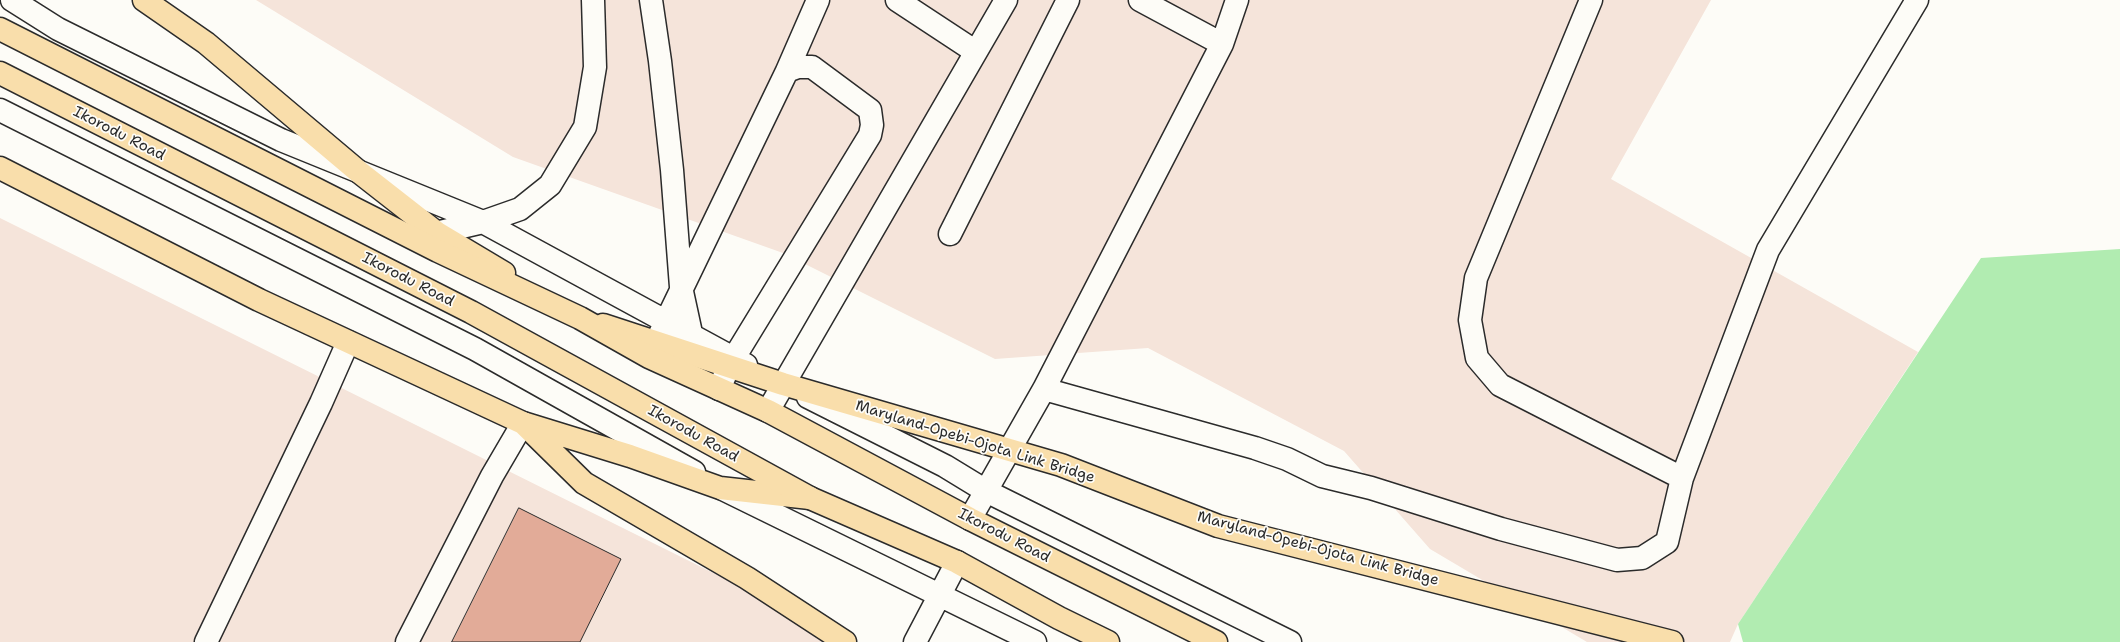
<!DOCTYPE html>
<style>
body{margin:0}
canvas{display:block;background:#fdfcf7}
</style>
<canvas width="2120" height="642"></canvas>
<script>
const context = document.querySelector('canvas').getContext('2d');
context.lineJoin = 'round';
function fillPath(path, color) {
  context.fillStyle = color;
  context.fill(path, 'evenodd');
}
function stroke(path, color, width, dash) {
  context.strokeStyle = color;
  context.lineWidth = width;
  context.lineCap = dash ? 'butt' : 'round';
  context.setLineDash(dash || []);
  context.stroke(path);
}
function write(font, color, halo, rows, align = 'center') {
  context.font = font + ' "Shantell Sans",sans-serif';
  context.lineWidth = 3.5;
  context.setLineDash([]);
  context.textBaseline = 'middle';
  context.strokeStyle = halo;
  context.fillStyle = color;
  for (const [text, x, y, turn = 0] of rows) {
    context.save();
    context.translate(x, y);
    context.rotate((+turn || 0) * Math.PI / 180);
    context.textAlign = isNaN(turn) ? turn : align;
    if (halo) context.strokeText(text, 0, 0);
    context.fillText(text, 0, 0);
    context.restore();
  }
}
fillPath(new Path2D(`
 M256 0H1711L1611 179 1918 352 1738 624 1730 642H1587L1430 549 1344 451 1148 348 995 359 783 253 513 157Z
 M0 218 852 642H0Z`), '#f5e4da');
fillPath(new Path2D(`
 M2120 249V642H1743L1738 624 1981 258Z`), '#b1ecb1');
const building = new Path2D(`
 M519 508 621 559 580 642H452Z`);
fillPath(building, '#e2ab98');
stroke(building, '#2b2b2b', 1);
const minor = new Path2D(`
 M12 0 58 29 281 140 483 222 746 365
 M651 0 660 61 672 170 681 287 694 347
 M897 0 976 52
 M1140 0 1222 44
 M1591 0 1476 278 1470 320 1477 358 1500 385 1682 478
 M787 71 818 0
 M0 110 475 349 694 472
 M950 234 1068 0
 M423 236 483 222 520 209 550 185 585 127 595 67 593 0
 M659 336 787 71 798 67H812L870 110 872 125 870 135 729 366 719 389
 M1044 389 1255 448 1287 459 1322 476 1371 488 1501 529 1617 560 1642 558 1667 542 1682 478 1768 250 1917 0
 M808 397 945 466 986 491 1290 642
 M768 411 1006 0
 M723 489 1035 642
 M970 519 1044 389 1222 44 1237 0
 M206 642 321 403 348 342
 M407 642 492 476 523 423
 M915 642 957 562`);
const major = new Path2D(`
 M144 0 206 43 359 172 437 233 504 273
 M0 168 259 300 523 423 630 456 720 488 810 498
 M603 325 783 384 1061 465 1218 526 1672 642
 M525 425 584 483 747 578 845 642`);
const highway = new Path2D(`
 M0 29 438 251 580 318 649 357 768 411 970 519 1216 642
 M0 73 471 312 810 498 957 562 1059 618 1108 642`);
stroke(minor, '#2b2b2b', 25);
stroke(major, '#2b2b2b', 25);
stroke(highway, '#2b2b2b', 25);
stroke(minor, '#fdfcf7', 22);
stroke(major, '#f9deab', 22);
stroke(highway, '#f9deab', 22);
write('15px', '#2b2b2b', '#fdfcf7', [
 ["Ikorodu Road",119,134,27],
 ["Ikorodu Road",408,280,27],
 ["Ikorodu Road",693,434,29],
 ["Maryland-Opebi-Ojota Link Bridge",975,442,17],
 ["Ikorodu Road",1004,536,27],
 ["Maryland-Opebi-Ojota Link Bridge",1318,549,15]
]);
</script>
